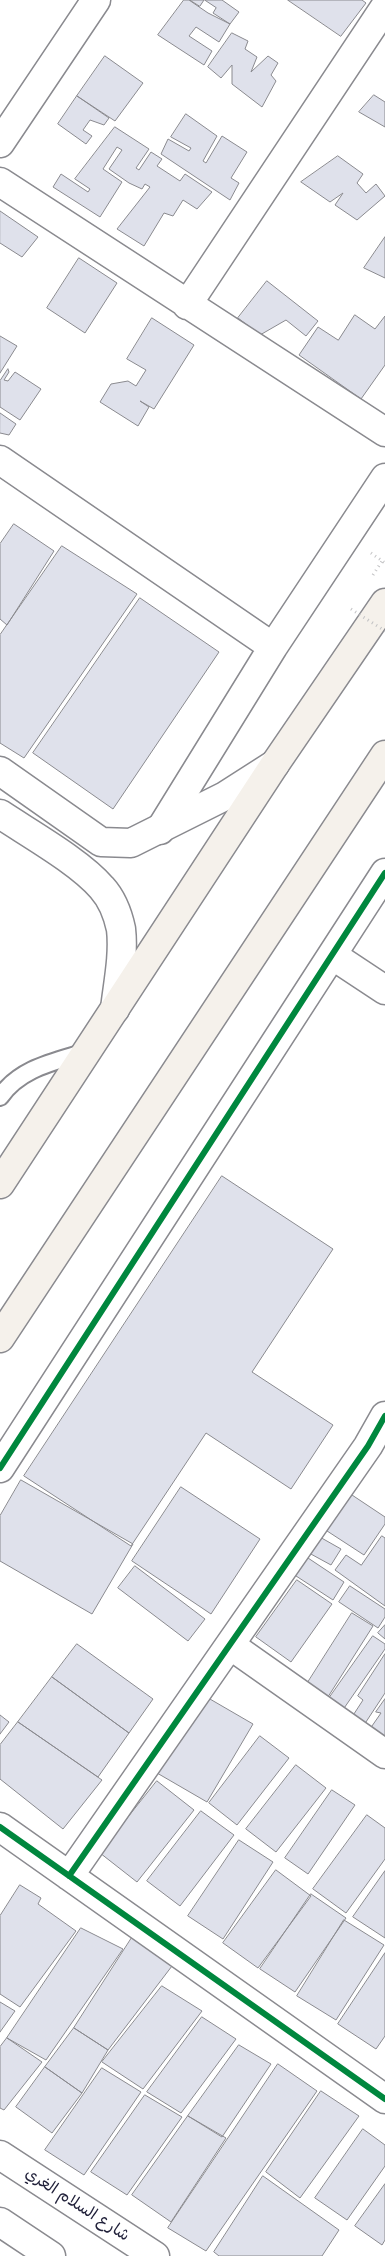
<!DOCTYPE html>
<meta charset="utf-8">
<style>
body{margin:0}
canvas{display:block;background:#fff}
</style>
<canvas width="385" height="2256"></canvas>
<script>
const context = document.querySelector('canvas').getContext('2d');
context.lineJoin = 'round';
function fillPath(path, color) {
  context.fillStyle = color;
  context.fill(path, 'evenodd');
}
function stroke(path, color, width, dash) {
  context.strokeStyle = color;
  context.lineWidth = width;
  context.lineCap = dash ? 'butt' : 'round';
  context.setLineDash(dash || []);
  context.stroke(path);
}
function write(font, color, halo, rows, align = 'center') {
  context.font = font + ' Sriracha,"Playpen Sans Arabic",sans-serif';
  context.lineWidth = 4;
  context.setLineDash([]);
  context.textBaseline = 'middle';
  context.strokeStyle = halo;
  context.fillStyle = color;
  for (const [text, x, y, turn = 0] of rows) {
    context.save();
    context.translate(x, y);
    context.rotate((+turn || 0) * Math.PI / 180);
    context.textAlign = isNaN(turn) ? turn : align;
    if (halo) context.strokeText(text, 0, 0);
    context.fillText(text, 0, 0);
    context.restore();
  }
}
const building = new Path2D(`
 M184 0H189L208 13 230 24 219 42 196 27 189 36 212 51 204 65 158 35Z
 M190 0H204L200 6Z
 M205 0H222L239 12 230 24 213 13 216 8Z
 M288 0H362L366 3 341 36Z
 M232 33 248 41 245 49 257 57 251 72 268 56 278 63 271 75 276 81 262 107 232 84V65L221 78 208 67Z
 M105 56 143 83 115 121 77 96Z
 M374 95 385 102V127L359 112Z
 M77 96 109 118 104 125 90 120 83 130 92 136 86 144 58 124Z
 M186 114 217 136 203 161 206 163 222 136 247 152 231 178 239 183 230 200 161 154 168 139 189 151 191 148 171 137Z
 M115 127 149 149 136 168 139 170 151 152 162 159 157 166 180 181 185 174 212 192 197 209 183 200 173 216 164 213 144 246 117 229 150 187 145 184 142 189 129 183 109 169 122 150 117 147 103 169 122 182 100 217 53 187 61 174 88 192 90 189 75 179Z
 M338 156 363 174 357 183 366 193 376 184 385 196 357 220 335 205 343 193 330 202 301 182Z
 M0 211 38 237 22 257 0 243Z
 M385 237V278L364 268Z
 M79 258 117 283 85 333 47 308Z
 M267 281 318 321 306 336 286 320 260 335 238 318Z
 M355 315 375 329 385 316V365L361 399 299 355 318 327 338 340Z
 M152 318 194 345 154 409 140 401 149 407 138 426 100 402 111 384 128 381 136 386 146 370 127 359Z
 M0 336 17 346 0 373Z
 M8 369 9 372 4 380 8 381 15 372 41 389 20 420 0 407V381Z
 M0 413 16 424 9 435 0 433Z
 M14 524 54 551 7 625 0 619V544Z
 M62 546 137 594 24 758 0 743V635Z
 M140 598 219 652 113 809 33 753Z
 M222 1176 333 1249 252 1372 333 1425 291 1489 206 1433 131 1546 24 1476Z
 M21 1480 133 1544 92 1614 0 1561V1516Z
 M181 1487 260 1539 211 1614 132 1561Z
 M349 1493 385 1517V1524L364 1555 324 1529Z
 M318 1536 341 1549 331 1565 309 1553Z
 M382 1536 385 1538V1606L335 1570 346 1555 361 1565Z
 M305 1556 344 1582 333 1600 293 1574Z
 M135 1566 205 1619 188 1641 118 1588Z
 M297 1580 332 1604 291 1662 256 1637Z
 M350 1586 385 1609V1617L378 1628 339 1602Z
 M352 1613 373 1626 326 1700 305 1687Z
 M385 1625V1639L378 1633Z
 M373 1636 385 1644V1649L340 1714 325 1704Z
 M77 1644 153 1699 129 1733 52 1677Z
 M385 1654V1693L362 1728 350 1720 363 1700 358 1696Z
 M52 1677 129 1733 98 1777 18 1722Z
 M203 1695 253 1724 207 1802 157 1773Z
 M385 1699V1743L365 1736 381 1713 376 1712Z
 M0 1715 9 1722 0 1734Z
 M18 1722 102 1780 63 1829 0 1779V1745Z
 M260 1736 289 1758 237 1825 209 1803Z
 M296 1765 326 1788 276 1852 246 1829Z
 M157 1781 194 1810 137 1882 100 1853Z
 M332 1790 355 1805 308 1874 285 1858Z
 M201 1811 234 1835 180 1906 147 1881Z
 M367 1815 385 1828V1859L346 1913 313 1889Z
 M239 1840 273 1862 223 1939 188 1916Z
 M276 1870 311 1896 258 1968 223 1943Z
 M385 1871V1938L353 1917Z
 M20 1885 41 1898 38 1904 76 1931 20 2007 0 1994V1916Z
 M311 1894 346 1918 295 1992 260 1969Z
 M344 1920 384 1945 336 2020 297 1996Z
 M81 1928 123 1949 46 2060 7 2038Z
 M133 1936 172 1966 108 2050 74 2028Z
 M385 1953V2036L376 2049 338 2024Z
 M162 1986 202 2011 143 2089 102 2062Z
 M0 2002 15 2011 0 2032Z
 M202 2017 236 2039 181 2113 147 2092Z
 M74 2028 108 2050 82 2093 45 2067Z
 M7 2038 42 2062 4 2110 0 2108V2047Z
 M239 2045 271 2064 222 2137 188 2116Z
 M278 2064 317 2091 206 2251 168 2228Z
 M45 2067 82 2093 52 2133 16 2107Z
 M102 2068 141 2092 84 2175 45 2150Z
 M321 2091 359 2116 300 2198 266 2172Z
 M145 2095 182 2117 127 2195 91 2172Z
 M188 2116 226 2138 171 2222 132 2195Z
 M363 2129 385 2145V2166L347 2220 315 2198Z
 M263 2176 339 2230 322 2256H219L214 2252Z
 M385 2184V2240L382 2245 355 2226Z`);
fillPath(building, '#dfe1eb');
stroke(building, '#8a8a8f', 1);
const service = new Path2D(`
 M0 1097C20 1068 54 1062 86 1052`);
const minor = new Path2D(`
 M0 143 96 0
 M0 182 385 432
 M187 305 385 7
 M0 460 273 647
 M160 830 273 647 385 478
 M332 955 385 990
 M0 1468 385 873
 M230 1645 385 1754
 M0 1827 385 2099
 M69 1876 368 1446 385 1416`);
const tertiary = new Path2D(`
 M0 771 101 842 131 843 225 796 275 764
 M0 814C30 834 80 862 102 888 112 899 118 915 121 929 124 955 118 983 115 1009`);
const secondary = new Path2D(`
 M0 2155 155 2256
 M0 2222 51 2256`);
const primary = new Path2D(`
 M0 1184 275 764 385 603
 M0 1338 385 755`);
stroke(service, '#8a8a8f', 20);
stroke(minor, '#8a8a8f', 31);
stroke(tertiary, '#8a8a8f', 31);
stroke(secondary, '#8a8a8f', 31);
stroke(primary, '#8a8a8f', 31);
stroke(new Path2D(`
 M371 553 385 563
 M373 575 382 561`), '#c2c2c4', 3, [1, 4]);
stroke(service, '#fff', 16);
stroke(minor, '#fff', 28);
stroke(tertiary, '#fff', 28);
stroke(secondary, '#fff', 28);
stroke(primary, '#f5f1eb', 28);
stroke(new Path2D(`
 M351 609 385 631`), '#c2c2c4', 3, [1, 4]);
stroke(new Path2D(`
 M0 1468 385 873
 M0 1827 385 2099
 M69 1876 368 1446 385 1416`), '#00873e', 6);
write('16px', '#22223b', '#fff', [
 ["شارع السلام الغري",77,2205,33]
]);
</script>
